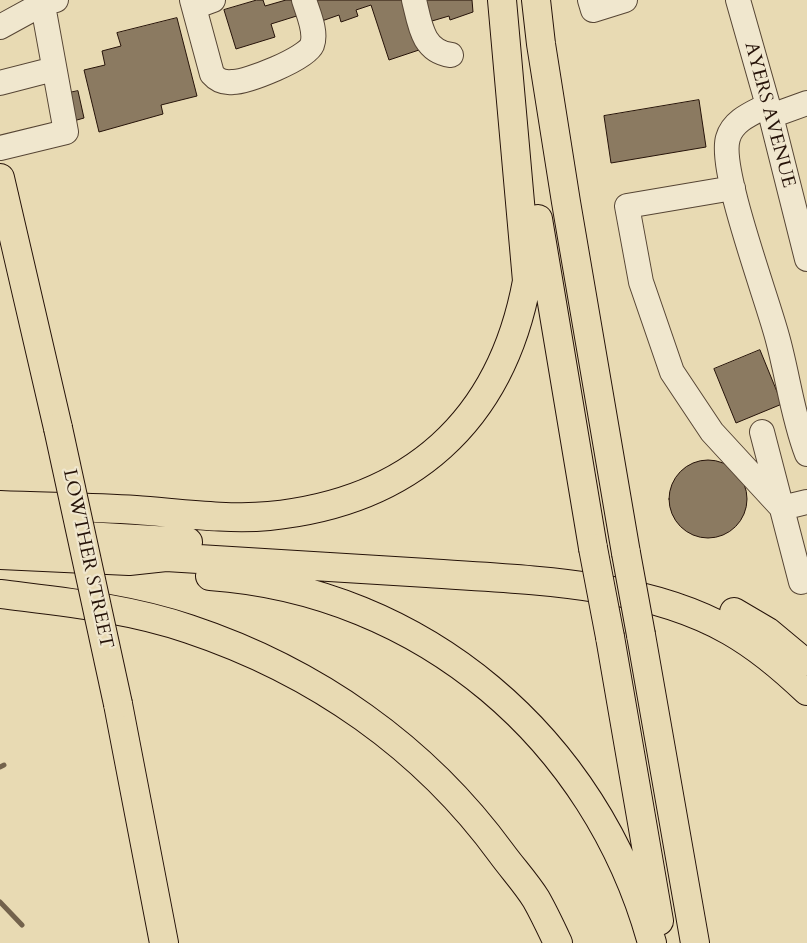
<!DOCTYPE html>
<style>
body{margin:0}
canvas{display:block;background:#e8dab3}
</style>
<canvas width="807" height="943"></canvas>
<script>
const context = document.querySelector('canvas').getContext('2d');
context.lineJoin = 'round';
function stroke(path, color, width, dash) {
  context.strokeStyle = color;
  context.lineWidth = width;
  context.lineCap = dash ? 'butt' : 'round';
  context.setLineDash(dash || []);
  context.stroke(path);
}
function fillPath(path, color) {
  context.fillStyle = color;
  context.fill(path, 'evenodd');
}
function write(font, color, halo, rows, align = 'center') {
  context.font = font + ' Cardo,serif';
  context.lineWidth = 4.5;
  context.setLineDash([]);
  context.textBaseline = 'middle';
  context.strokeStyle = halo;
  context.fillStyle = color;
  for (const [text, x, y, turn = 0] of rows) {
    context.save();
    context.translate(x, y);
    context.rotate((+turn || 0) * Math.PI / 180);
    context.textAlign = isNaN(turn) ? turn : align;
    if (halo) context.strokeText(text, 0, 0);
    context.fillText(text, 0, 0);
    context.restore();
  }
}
stroke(new Path2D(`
 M0 767 4 765
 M0 902 22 925`), '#73624c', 5);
const building = new Path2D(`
 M257 0H263L265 6 286 0H299L303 14 271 24 275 37 236 49 224 10Z
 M309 0H410L425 48 389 60 371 5 356 10 358 16 341 22 339 15 316 23Z
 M426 0H472L473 12 450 20 449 16 432 21Z
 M177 18 197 96 161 105 163 114 99 132 84 70 105 65 102 51 121 46 117 33Z
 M78 91 84 118 70 122 64 94Z
 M699 100 706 147 611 163 604 116Z
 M760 350 782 404 736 423 714 369Z
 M669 499a39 39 0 1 1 78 0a39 39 0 1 1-78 0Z`);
fillPath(building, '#8b7a61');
stroke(building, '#261309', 1);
const minor = new Path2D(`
 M192 0 212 74C218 81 224 83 233 82 247 82 306 59 312 45 317 32 308 13 304 0
 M414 0C420 24 422 51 451 55
 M590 0 593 10 625 0
 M738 0 771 116 807 259
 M194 7 213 0
 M0 27 42 4 56 0
 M0 83 54 69
 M768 105C753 113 733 120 728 138 718 169 768 300 778 340 788 377 793 418 807 454
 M771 116 807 103
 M0 148 66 132 42 0
 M733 188 627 206 641 282 672 372 712 432 782 508 807 502
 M762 432 801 582`);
const major = new Path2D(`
 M0 178 58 428
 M118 704 164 943`);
const highway = new Path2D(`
 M536 0 541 44 566 202 626 553
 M0 191 4 197
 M538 219 593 548
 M0 505C45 507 91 507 136 510 178 513 228 520 269 516 410 502 501 422 527 281L502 0
 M0 531 188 542
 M0 555 129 561 166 557C253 562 340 567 427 573 524 580 643 581 730 631 758 647 783 668 807 691
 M210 576C423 591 596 739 652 943
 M0 594C63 602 128 608 189 629 315 671 424 747 502 854 513 869 526 883 536 899 544 913 551 928 558 943
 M734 612 768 632 804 662
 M641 635 695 943
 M610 637 659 921`);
stroke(minor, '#564534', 26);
stroke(major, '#261309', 30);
stroke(highway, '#261309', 30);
stroke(minor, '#f0e7ce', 24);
stroke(major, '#e8dab3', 28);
stroke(highway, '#e8dab3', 28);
const majorBridge = new Path2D(`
 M58 428 118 704`);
const highwayBridge = new Path2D(`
 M593 548 610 637
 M626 553 641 635`);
stroke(majorBridge, '#261309', 30, []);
stroke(highwayBridge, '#261309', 30, []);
stroke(majorBridge, '#e8dab3', 28);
stroke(highwayBridge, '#e8dab3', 28);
write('19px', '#261309', '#f0e7ce', [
 ["AYERS AVENUE",769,115,75],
 ["LOWTHER STREET",87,559,78]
]);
</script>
